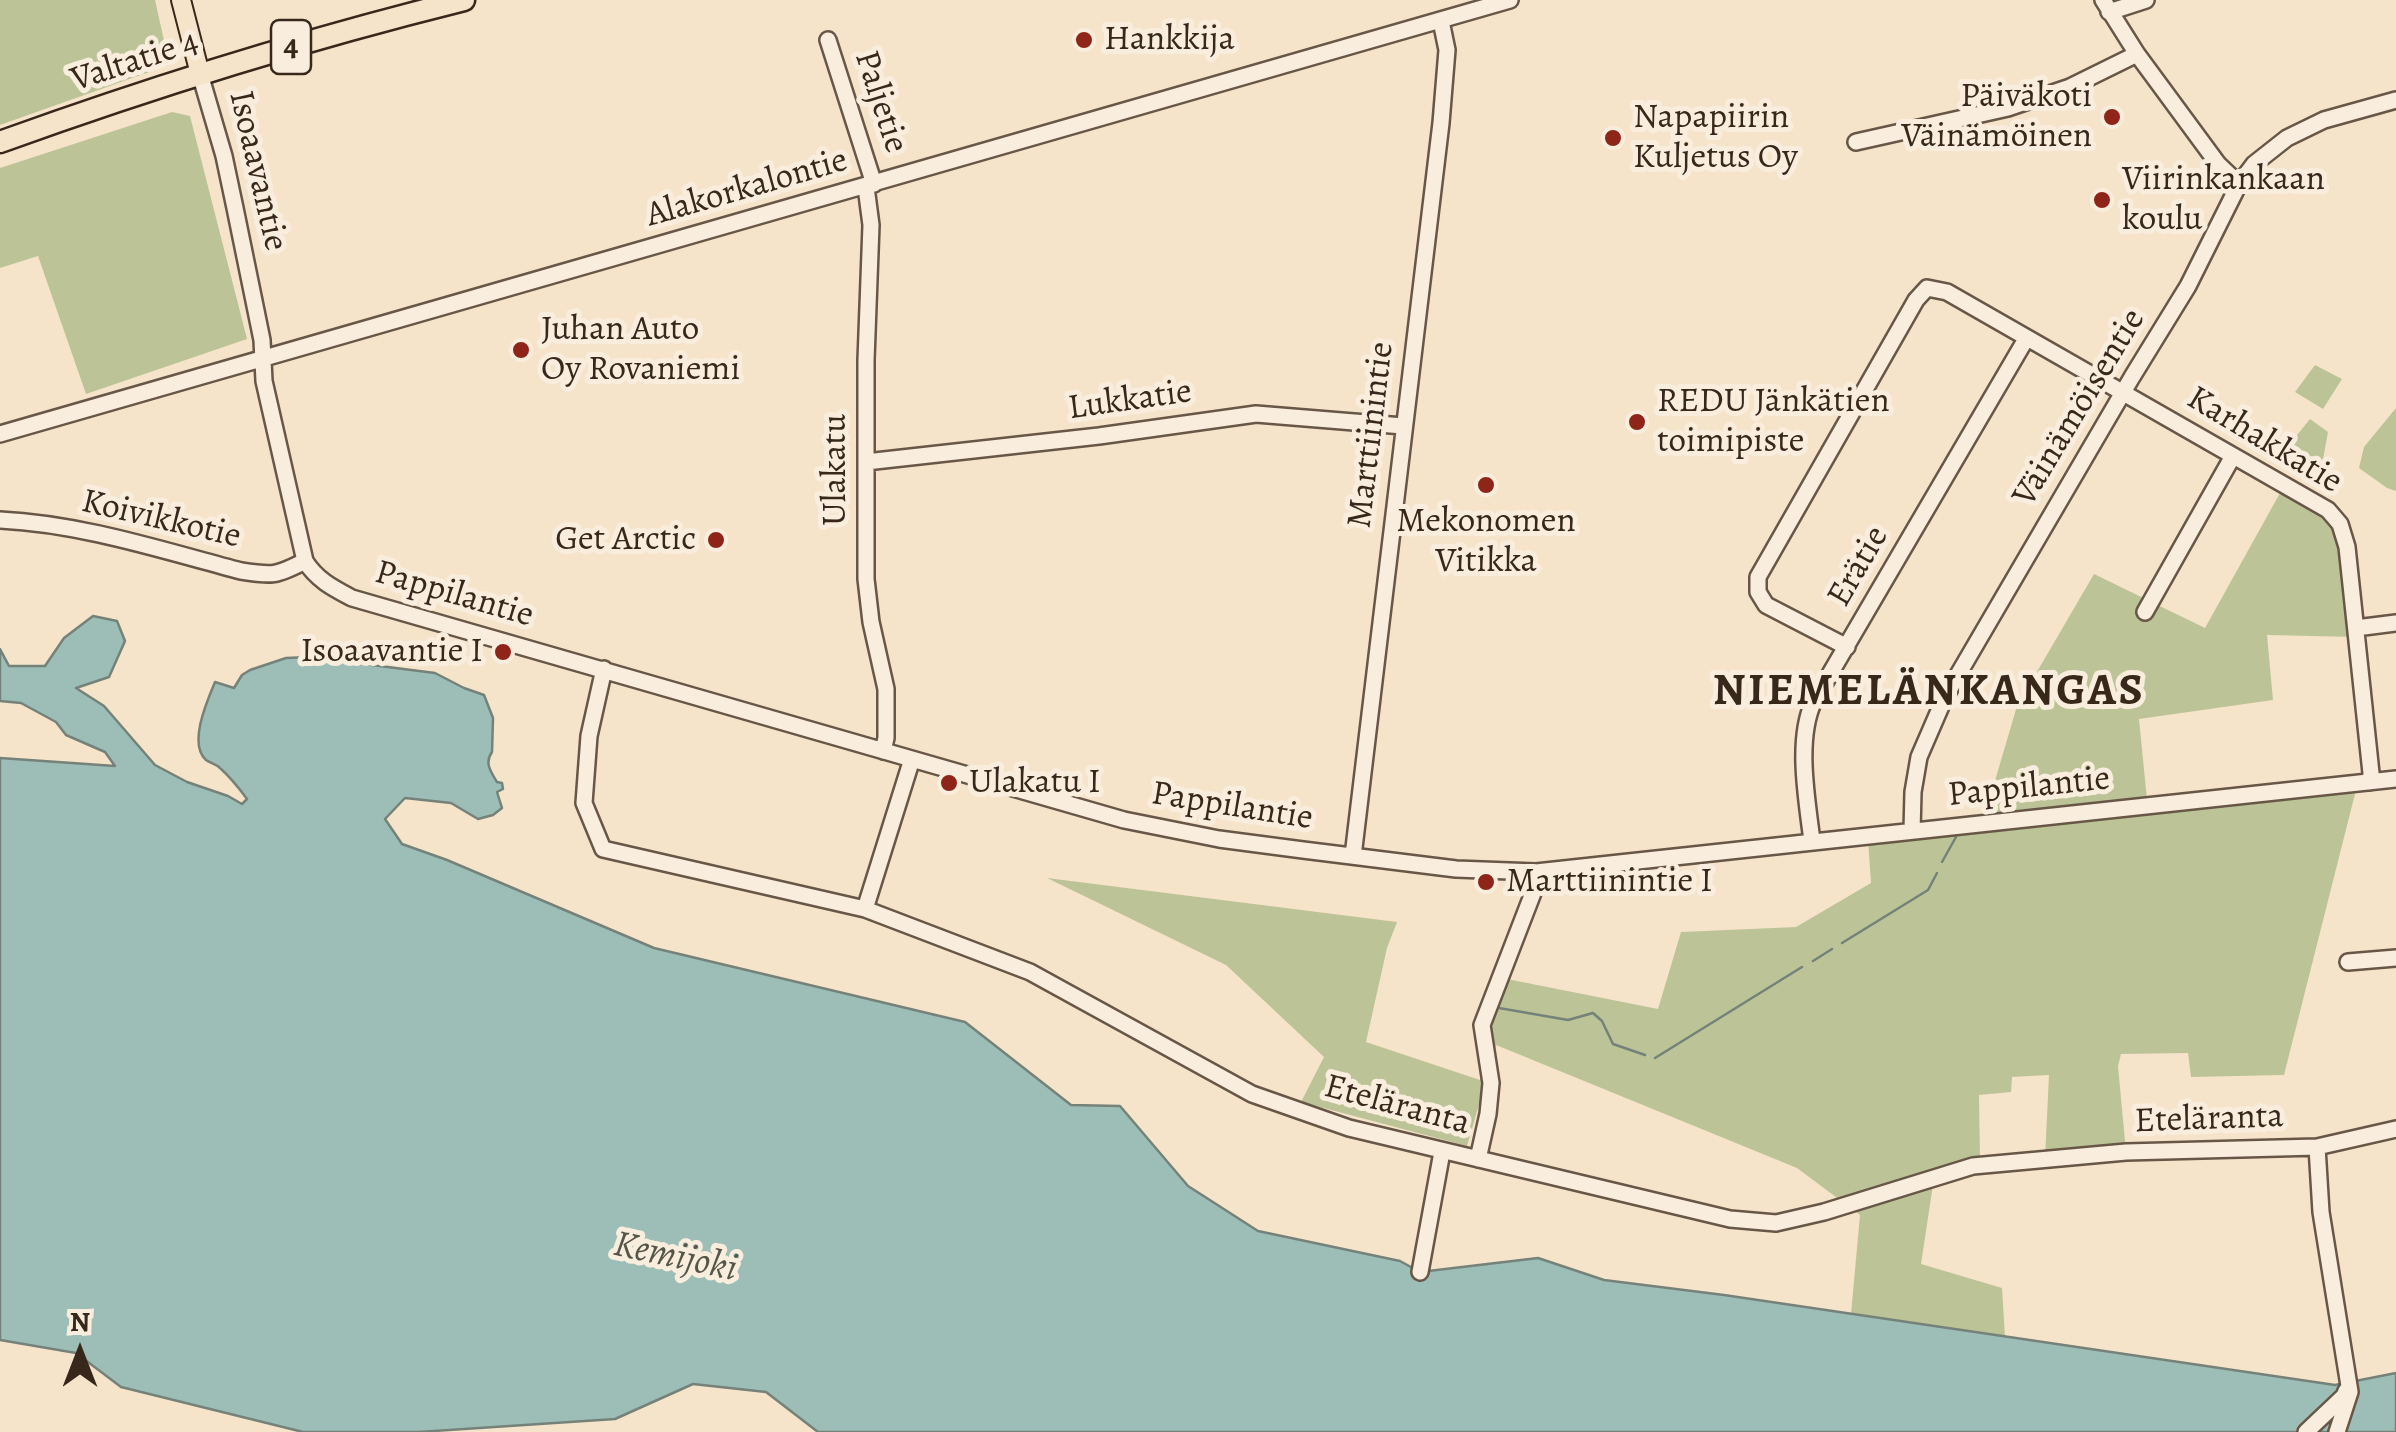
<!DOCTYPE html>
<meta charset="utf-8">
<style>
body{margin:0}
#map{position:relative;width:2396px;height:1432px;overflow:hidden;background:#f6e4ca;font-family:Alegreya,serif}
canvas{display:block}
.north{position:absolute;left:30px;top:1302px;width:100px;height:100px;-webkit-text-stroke:8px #f9eddd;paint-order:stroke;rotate:0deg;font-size:28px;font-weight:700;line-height:40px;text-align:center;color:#38281b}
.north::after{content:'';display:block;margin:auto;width:35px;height:45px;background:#38281b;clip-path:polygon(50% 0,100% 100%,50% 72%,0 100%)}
</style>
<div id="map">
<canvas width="2396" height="1432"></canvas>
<div class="north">N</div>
</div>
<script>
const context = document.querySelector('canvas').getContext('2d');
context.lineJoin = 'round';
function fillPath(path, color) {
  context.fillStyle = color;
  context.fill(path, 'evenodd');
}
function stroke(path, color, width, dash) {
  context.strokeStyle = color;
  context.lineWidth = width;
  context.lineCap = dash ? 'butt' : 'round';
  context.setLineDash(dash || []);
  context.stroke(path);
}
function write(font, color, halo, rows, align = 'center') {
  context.font = font + ' Alegreya,serif';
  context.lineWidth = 10;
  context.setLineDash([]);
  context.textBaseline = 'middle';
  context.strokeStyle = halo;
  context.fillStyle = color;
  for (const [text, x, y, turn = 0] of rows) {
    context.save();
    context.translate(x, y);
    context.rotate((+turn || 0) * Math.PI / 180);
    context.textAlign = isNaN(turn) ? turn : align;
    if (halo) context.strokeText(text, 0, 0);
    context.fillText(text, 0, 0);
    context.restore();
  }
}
fillPath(new Path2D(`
 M0 0H155L167 54 152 71 0 125Z
 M172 112 190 116 247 339 86 394 38 256 0 268V168Z
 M2315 365 2342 379 2323 409 2295 392Z
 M2396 408V491L2387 488 2359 468 2364 447Z
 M2310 419 2328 432 2320 476 2285 450Z
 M2280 493 2308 499 2340 524 2356 637 2267 635 2273 700 2139 719 2148 810 2357 786 2284 1075 2191 1077 2188 1053 2121 1054 2118 1066 2126 1152 2045 1158 2049 1075 2012 1077 2011 1092 1979 1095 1980 1159 1934 1178 1921 1264 2002 1288 2005 1337 1851 1314 1860 1215 1797 1168 1496 1045 1467 1146 1301 1102 1324 1057 1226 965 1047 878 1397 922 1387 948 1366 1042 1480 1080 1502 978 1658 1009 1681 932 1796 927 1871 883 1868 840 1981 828 2017 706 2094 574 2205 628Z`), '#bcc497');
const water = new Path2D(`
 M93 616 117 621 125 641 109 677 76 688 104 706 155 765 187 782 228 796 242 804 247 799C239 788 230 777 220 768 216 764 210 763 206 760 188 744 207 701 215 682L234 688 242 675 250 670 286 658 309 657 435 673 464 688 484 695 493 718 492 752C484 763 491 772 497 782L502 783 503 789 497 792 502 808 493 815 478 819 451 803 405 798 385 819 402 844 447 860 654 948 965 1022 1071 1105 1120 1106 1188 1186 1258 1231 1400 1261 1420 1272 1538 1258 1604 1280 1724 1295 2335 1385 2396 1373V1432H818L766 1392 693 1384 615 1419 419 1432H303L121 1387 76 1353 0 1340V758L115 766 105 752 66 735 56 722 21 703 0 701V649L9 666H45L64 638Z`);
fillPath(water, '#9dbeb7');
stroke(water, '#758279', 2.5);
stroke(new Path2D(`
 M1942 862 1956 837
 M1842 943 1928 890 1937 873
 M1813 961 1832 949
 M1499 1008 1568 1020 1593 1013 1602 1021 1613 1044 1645 1055
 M1655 1058 1802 967`), '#758279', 2.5);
const minor = new Path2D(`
 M2103 0 2137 54 2218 164 2239 184
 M2109 12 2146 0
 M828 40 874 184
 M200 74 224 156 235 208 262 340 264 381 305 561C317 580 333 588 352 598L1124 820 1219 839 1303 850 1456 869 1536 872 2396 779
 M1856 142 2008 108 2070 87 2137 54
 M866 187 871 225 866 360V579L871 622 886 689V738L883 751
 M0 434 1510 0
 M866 462 1099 436 1256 414 1403 426
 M0 520C82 524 161 550 241 571 273 576 276 576 305 561
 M2145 612 2233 456
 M2356 628 2396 623
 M1847 647 1766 605 1758 592V577L1916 300 1927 288 1947 292 2328 510 2340 524 2347 547 2371 773 2370 782
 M604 669 589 736 584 803 603 849 865 909 1030 972 1252 1094 1349 1128 1730 1219 1776 1223 1824 1212 1973 1166 2126 1152 2317 1147 2396 1129
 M1912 831 1913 792 1919 757 1945 697 2132 377 2188 286 2239 184 2254 164 2287 138 2324 120 2396 100
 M1812 841C1807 800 1796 741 1813 703L2026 339
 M1353 856 1441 123 1447 50 1441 21
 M865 909 912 759
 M2348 962 2396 958
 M2317 1147 2321 1212 2350 1392 2337 1432
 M1478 1159 1488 1114 1491 1083 1482 1025 1533 893 1536 872
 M1420 1272 1442 1152
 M2306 1432 2344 1396 2346 1391`);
const major = new Path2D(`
 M181 0 200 74`);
const highway = new Path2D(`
 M0 142C152 87 307 39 464 0`);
stroke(minor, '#685747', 20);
stroke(major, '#38281b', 22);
stroke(highway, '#38281b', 25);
stroke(minor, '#f9eddd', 15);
stroke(major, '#f6e4ca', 18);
stroke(highway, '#f6e4ca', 20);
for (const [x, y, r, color] of [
 [1084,40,10,"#8f2418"],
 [2112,117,10,"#8f2418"],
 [1613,138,10,"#8f2418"],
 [2102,200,10,"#8f2418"],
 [521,350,10,"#8f2418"],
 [1637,422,10,"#8f2418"],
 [1486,485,10,"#8f2418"],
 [716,540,10,"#8f2418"],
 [503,652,10,"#8f2418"],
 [949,783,10,"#8f2418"],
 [1486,882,10,"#8f2418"]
]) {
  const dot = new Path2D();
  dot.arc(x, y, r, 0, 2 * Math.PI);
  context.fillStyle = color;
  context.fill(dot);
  stroke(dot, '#f9eddd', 4);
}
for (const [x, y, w] of [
 [291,47,40]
]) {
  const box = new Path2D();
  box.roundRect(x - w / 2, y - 27, w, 54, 8);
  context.fillStyle = '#f9eddd';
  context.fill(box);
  stroke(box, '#38281b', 2.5);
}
write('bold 32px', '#38281b', null, [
 ["4",291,47]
]);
write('35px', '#38281b', '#f9eddd', [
 ["Hankkija",1104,40],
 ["Päiväkoti",2092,97,"right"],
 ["Väinämöinen",2092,137,"right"],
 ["Napapiirin",1633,118],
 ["Kuljetus Oy",1633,158],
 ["Viirinkankaan",2122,180],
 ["koulu",2122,220],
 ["Juhan Auto",541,330],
 ["Oy Rovaniemi",541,370],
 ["REDU Jänkätien",1657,402],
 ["toimipiste",1657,442],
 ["Mekonomen",1486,522,"center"],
 ["Vitikka",1486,562,"center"],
 ["Get Arctic",696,540,"right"],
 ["Isoaavantie I",483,652,"right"],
 ["Ulakatu I",969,783],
 ["Marttiinintie I",1506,882]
], 'left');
write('35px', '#38281b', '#f9eddd', [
 ["Valtatie 4",135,62,-18],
 ["Paljetie",880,102,72],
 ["Isoaavantie",257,171,77],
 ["Alakorkalontie",747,189,-16],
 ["Lukkatie",1130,401,-8],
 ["Väinämöisentie",2080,408,-59],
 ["Marttiinintie",1372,435,-83],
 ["Karhakkatie",2264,441,31],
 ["Ulakatu",836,470,-90],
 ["Koivikkotie",161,520,13],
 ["Erätie",1859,567,-60],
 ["Pappilantie",454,595,16],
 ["Pappilantie",2029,788,-6],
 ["Pappilantie",1232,807,9],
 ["Eteläranta",1397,1106,15],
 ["Eteläranta",2209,1120,-2]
]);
write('italic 38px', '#56554a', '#f9eddd', [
 ["Kemijoki",675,1258,12]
]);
context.letterSpacing = '2.5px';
write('bold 45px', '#38281b', '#f9eddd', [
 ["NIEMELÄNKANGAS",1929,693]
]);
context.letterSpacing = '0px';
</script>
